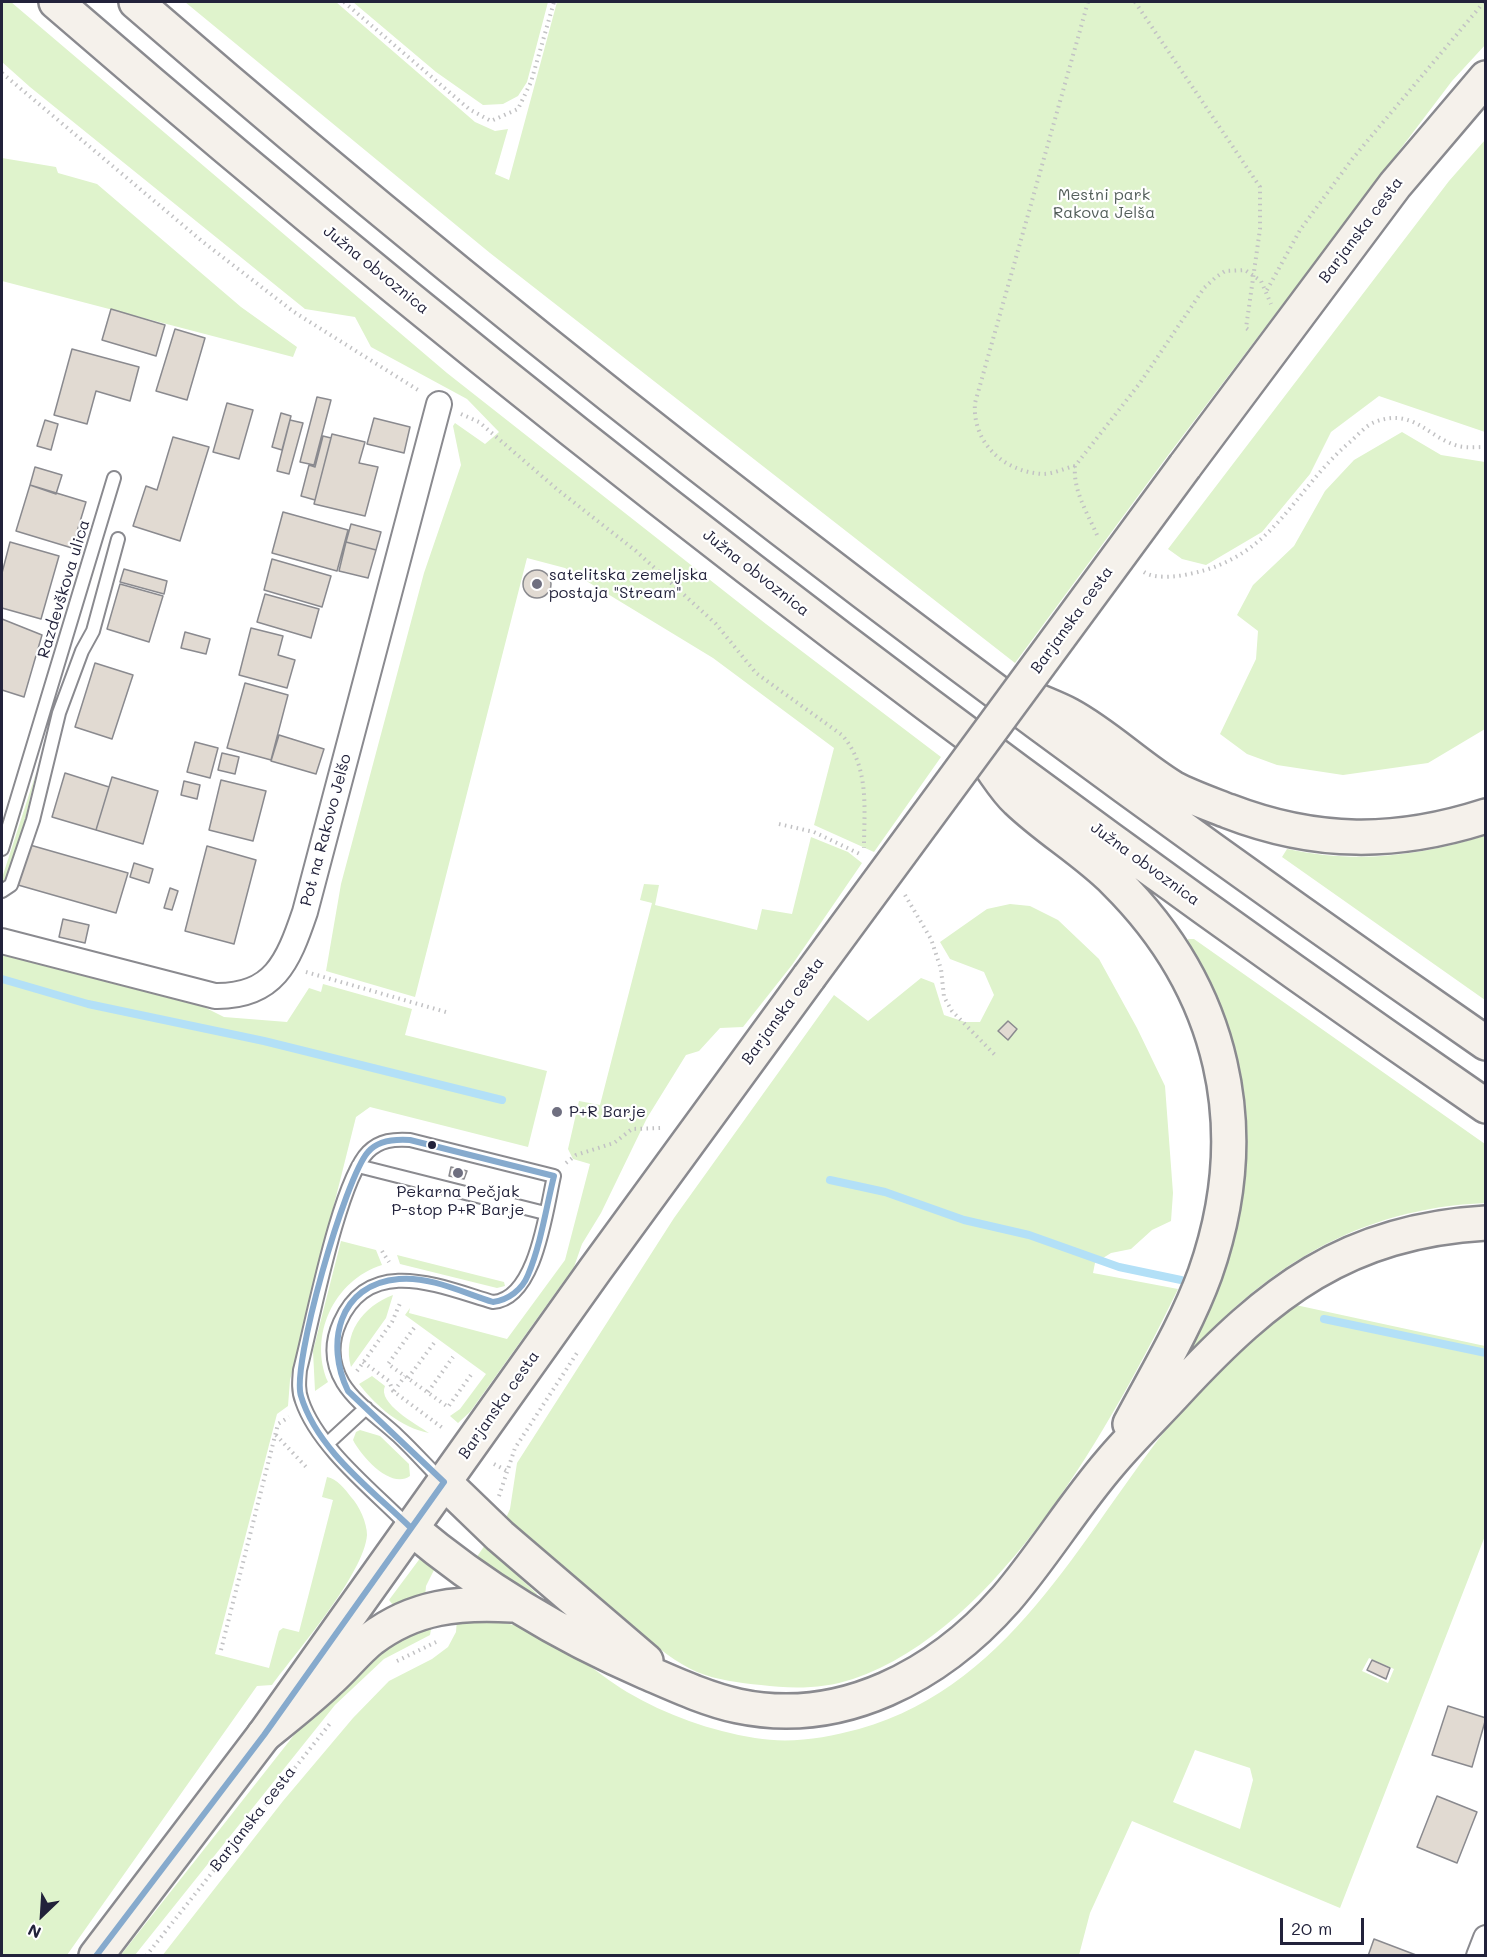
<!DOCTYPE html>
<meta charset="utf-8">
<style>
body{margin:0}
#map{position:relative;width:1487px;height:1957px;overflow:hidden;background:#fff;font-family:Mali,sans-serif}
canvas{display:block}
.frame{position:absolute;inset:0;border:3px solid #22223b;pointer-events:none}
.north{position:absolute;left:12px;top:1885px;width:60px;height:60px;-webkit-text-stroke:4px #fff;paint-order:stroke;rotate:205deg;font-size:16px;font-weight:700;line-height:24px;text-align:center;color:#22223b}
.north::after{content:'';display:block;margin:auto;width:21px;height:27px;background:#22223b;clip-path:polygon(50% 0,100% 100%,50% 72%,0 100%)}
.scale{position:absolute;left:1280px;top:1918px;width:84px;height:27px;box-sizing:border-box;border:3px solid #22223b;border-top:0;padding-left:8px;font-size:18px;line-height:21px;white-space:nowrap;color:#22223b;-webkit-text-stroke:4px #fff;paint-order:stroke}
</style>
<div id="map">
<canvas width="1487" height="1957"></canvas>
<div class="frame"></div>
<div class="north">N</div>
<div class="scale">20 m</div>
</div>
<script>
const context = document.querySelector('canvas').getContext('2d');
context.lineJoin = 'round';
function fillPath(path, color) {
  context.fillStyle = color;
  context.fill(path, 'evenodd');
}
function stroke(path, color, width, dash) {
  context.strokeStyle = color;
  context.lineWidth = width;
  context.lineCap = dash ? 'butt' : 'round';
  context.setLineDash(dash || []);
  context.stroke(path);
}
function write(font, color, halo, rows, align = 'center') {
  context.font = font + ' Mali,sans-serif';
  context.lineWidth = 4.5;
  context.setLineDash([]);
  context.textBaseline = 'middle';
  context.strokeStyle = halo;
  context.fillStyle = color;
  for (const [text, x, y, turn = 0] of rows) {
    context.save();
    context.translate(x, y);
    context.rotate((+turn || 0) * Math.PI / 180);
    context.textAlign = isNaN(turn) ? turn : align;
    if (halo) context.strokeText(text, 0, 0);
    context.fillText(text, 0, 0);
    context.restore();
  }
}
fillPath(new Path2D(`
 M2 2H11L447 373 766 624 941 757 874 852 814 825 834 748 713 658 565 568 527 558 415 997 326 971 341 884 424 573 461 465 453 426 455 423 485 444 499 432 467 399 371 347 355 317 305 309 30 87 2 62Z
 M185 2H336L475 122 495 131 508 129 495 174 509 180 557 2H1485L1486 44 1452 81 1169 454 1015 663 490 253Z
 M353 2H548L527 82 518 96 503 104 483 105 436 72Z
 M1485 140V432L1379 396 1331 432 1310 474 1262 532 1206 565 1182 559 1168 549 1449 181Z
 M2 158 56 167 58 173 97 184 241 307 297 347 293 357 2 281Z
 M1402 432 1441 455 1485 462V729L1428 763 1343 775 1277 765 1247 754 1220 734 1256 659 1258 631 1237 615 1253 585 1294 546 1325 491 1354 460Z
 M36 773 22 832 5 883 2 878Z
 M1485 836V1000L1282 857 1287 849C1359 864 1416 856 1485 836Z
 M811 837 848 852 862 863 792 965 743 1027 720 1028 699 1051 686 1055 647 1118 601 1213 582 1244 574 1267 470 1412 458 1423 450 1416 460 1409 486 1374 405 1315 410 1308 409 1313 507 1339 565 1260 590 1164 573 1159 568 1149 579 1101 600 1105 652 903 640 900 644 884 659 885 655 905 757 930 762 909 792 914Z
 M1010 904 1030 906 1058 920 1099 959 1137 1028 1165 1086 1173 1193 1171 1221 1152 1230 1131 1249 1111 1253 1095 1263 1093 1273 1178 1289C1114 1421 1000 1630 853 1679 823 1689 791 1689 761 1685 739 1683 717 1680 697 1672 676 1663 658 1647 639 1633 593 1598 550 1557 506 1518L510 1509 517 1463 674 1218 834 995 868 1021 921 978 934 983 944 1015 965 1022H980L994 995 984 972 950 959 940 942 987 909Z
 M1188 939H1194L1485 1144 1486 1203C1359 1208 1265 1267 1183 1360 1261 1236 1275 1070 1187 947Z
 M2 955 204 1007 224 1017 287 1022 309 988 321 992 323 984 412 1009 405 1035 547 1071 528 1147 370 1107 356 1117 290 1380 288 1406 277 1414 215 1654 269 1668 279 1631 283 1628 299 1632 333 1500 322 1497 327 1477C337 1479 345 1489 351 1497 359 1505 367 1523 367 1535 364 1574 297 1651 272 1685L257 1686 67 1955H2Z
 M341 1241 376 1250 382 1265C334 1280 308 1336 328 1382L315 1391 313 1351Z
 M397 1255 504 1282 505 1286 497 1288 400 1264Z
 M393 1295 386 1318 351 1367C342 1334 363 1306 393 1295Z
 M1291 1304 1485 1346V1536L1340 1908 1132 1821 1090 1913 1079 1955 162 1956 283 1801 353 1718 389 1681 432 1659 448 1647 456 1632 457 1619C479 1620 503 1621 525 1628 563 1641 593 1671 627 1692 666 1715 711 1731 755 1738 791 1744 825 1738 859 1729 1019 1684 1086 1523 1185 1406 1218 1367 1252 1335 1291 1304ZM1369 1658 1394 1669 1388 1683 1362 1671ZM1195 1750 1250 1768 1253 1780 1240 1829 1173 1802Z
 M372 1376 385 1386C377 1403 416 1424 429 1433 401 1428 376 1406 359 1384Z
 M360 1430 380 1436 409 1464 410 1476C391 1490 361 1456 353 1440L356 1432Z
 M485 1545 537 1594 535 1599 474 1561Z
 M421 1557 435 1568 426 1586 425 1598 393 1605 389 1600Z
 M432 1624 430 1635 384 1659 335 1705 135 1955 120 1956 309 1716 377 1650Z`), '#dff3cc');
stroke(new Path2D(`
 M2 979 88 1004 264 1041 502 1100
 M830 1180 885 1192 964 1220 1029 1235 1119 1267 1181 1280
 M1324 1319 1486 1353`), '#b3e0f7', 8);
const building = new Path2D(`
 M111 309 165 325 156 356 102 340Z
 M175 329 205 338 187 400 156 391Z
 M72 349 139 367 130 401 96 391 87 424 54 415Z
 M317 397 331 400 314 465 300 462Z
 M227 403 253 410 239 459 213 452Z
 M281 413 291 416 282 450 272 447Z
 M374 418 410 427 404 453 367 444Z
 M45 420 58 424 51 450 37 446Z
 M290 420 303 423 289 474 277 471Z
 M332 434 365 442 359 463 378 467 365 516 314 504Z
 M323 436 331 438 315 500 301 496 309 465 315 467Z
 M173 437 209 447 180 541 133 526 146 486 157 490Z
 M35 467 62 475 56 494 30 485Z
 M30 485 86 502 72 548 16 531Z
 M283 512 348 530 337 571 272 553Z
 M351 524 381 532 376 550 346 542Z
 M10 542 59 556 41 619 2 608V573Z
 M346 542 376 550 368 578 339 571Z
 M272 559 331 576 322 607 264 590Z
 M124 569 167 581 164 594 120 582Z
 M523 584a14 14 0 1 1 28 0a14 14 0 1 1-28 0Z
 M120 584 163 596 149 642 107 629Z
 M265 594 319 609 311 638 257 622Z
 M2 619 42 635 24 697 2 690Z
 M251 628 283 636 278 655 295 660 287 688 239 675Z
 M185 632 210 639 206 654 181 648Z
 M95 663 133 675 112 739 75 727Z
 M245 683 288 695 271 760 227 748Z
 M279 735 324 749 316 774 271 761Z
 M195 742 218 748 210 778 187 772Z
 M222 753 239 757 235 774 218 770Z
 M65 773 109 787 96 830 52 817Z
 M112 777 158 791 143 844 96 830Z
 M221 780 266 791 253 841 209 830Z
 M184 781 200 785 197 799 181 795Z
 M30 845 128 873 116 913 18 885Z
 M207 846 256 860 234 944 185 931Z
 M134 863 153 869 149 883 130 877Z
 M170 888 178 891 172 910 164 908Z
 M63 919 89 925 85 943 59 937Z
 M1008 1021 1017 1029 1008 1040 998 1031Z
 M451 1167 467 1171 464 1179 449 1176Z
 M1372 1660 1390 1668 1386 1679 1367 1670Z
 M1448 1706 1486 1718 1472 1767 1432 1755Z
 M1437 1796 1477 1812 1457 1863 1417 1847Z
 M1374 1939 1416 1955V1956H1368Z`);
fillPath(building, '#e1dad2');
stroke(building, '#8a8a8f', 1.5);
const lane = new Path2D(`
 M2 849 114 478
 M2 891 11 885 33 820 59 713 82 651 93 631 118 539
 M358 1166 545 1213
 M328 1443 366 1408
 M409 1527C375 1492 318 1448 302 1401 298 1391 299 1381 300 1370 312 1324 339 1181 368 1152 380 1140 394 1139 410 1140L554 1176C546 1211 536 1299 493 1302 441 1287 370 1254 340 1322 331 1342 331 1363 343 1383 356 1404 380 1419 398 1436 414 1451 428 1467 443 1482`);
const street = new Path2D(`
 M2 941 215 996C274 997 288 962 305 912L439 404
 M1479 1956 1486 1938`);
const primary = new Path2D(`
 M1185 466 1395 185 1486 78
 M96 1956 264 1735 595 1270 809 977`);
const highway = new Path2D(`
 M56 2C511 396 990 764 1486 1106
 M136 2C565 374 1019 720 1486 1043
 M1027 696C1041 703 1056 708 1069 715 1106 735 1137 766 1173 788 1190 797 1210 804 1228 811 1316 845 1396 845 1486 816
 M986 760C996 773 1005 789 1017 800 1047 829 1085 851 1115 881 1224 989 1256 1129 1205 1274 1186 1326 1156 1375 1130 1424
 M444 1482 500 1536 646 1661
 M411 1528C482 1588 560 1635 646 1672 676 1685 706 1699 738 1706 842 1728 939 1675 1006 1599 1043 1556 1073 1506 1110 1463 1131 1438 1155 1415 1177 1391 1269 1292 1346 1231 1486 1223
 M264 1735C286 1717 308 1700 328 1681 343 1668 356 1651 371 1639 415 1606 459 1602 512 1605`);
stroke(lane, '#8a8a8f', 16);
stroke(street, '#8a8a8f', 28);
stroke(primary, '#8a8a8f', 38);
stroke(highway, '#8a8a8f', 38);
stroke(new Path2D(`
 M344 2 469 109 491 121 518 109 531 82 554 2
 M1135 2 1260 187V229L1246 328 1250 331
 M2 73 203 242 294 312 418 390
 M1267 290 1300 230 1353 158 1484 2
 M461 414 479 422 558 490 636 551 716 624 756 673 842 735C870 767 864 809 864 848
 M1075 466C1065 468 1053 474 1043 474 1004 472 972 443 975 403L1088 2
 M1097 535C1087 512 1073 491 1075 466L1140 383 1204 288 1216 277 1225 271 1245 270 1261 281 1271 304
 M1144 572C1154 579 1177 577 1189 574 1275 557 1292 491 1350 442 1357 436 1366 425 1375 422 1413 407 1427 437 1458 446 1466 448 1477 447 1486 447
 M779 824 814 832 862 855
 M905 895 931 939 941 969 944 997 952 1011 996 1056
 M306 972 446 1012
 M566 1163 576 1155 614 1143 632 1129 662 1128
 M382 1251 389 1262
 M414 1328 388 1364 448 1407 473 1372
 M363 1362 389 1381 393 1391 444 1429
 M357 1371 392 1322 401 1301
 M408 1378 434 1343
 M394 1391 405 1376
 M428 1392 453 1357
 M276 1435 307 1468
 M494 1464 507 1471
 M499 1496 515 1448 577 1353
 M221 1650 278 1424 289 1417
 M397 1661 436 1642
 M146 1956 332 1721`), '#c2c2c4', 4, [1.5, 4.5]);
stroke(lane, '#fff', 12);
stroke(street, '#fff', 24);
stroke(primary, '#f5f1eb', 33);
stroke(highway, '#f5f1eb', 33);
const primaryBridge = new Path2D(`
 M809 977 1185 466`);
stroke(primaryBridge, '#8a8a8f', 38, []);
stroke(primaryBridge, '#f5f1eb', 33);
stroke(new Path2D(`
 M96 1956 264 1735 444 1482 348 1391C325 1344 338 1284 399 1279 430 1276 464 1293 493 1302 508 1300 522 1290 528 1275 541 1244 546 1208 554 1176L410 1140C395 1139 378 1140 368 1152 345 1178 291 1366 301 1396 317 1450 372 1490 411 1528`), '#86aacd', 6);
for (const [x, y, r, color] of [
 [537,584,6,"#6f6f80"],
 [557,1112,6,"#6f6f80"],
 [432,1145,5,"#22223b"],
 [458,1173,6,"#6f6f80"]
]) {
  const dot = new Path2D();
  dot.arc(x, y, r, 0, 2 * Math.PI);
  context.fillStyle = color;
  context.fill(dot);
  stroke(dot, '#fff', 2);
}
write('16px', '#535e5a', '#fff', [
 ["Mestni park",1104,195],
 ["Rakova Jelša",1104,213]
]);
write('16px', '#22223b', '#fff', [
 ["Barjanska cesta",1361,230,-53],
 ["Južna obvoznica",376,270,39],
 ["Južna obvoznica",756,573,38],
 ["Razdevškova ulica",64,589,-73],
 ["Barjanska cesta",1072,620,-54],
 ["Pot na Rakovo Jelšo",326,830,-75],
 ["Južna obvoznica",1145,864,36],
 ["Barjanska cesta",783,1011,-54],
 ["Barjanska cesta",499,1405,-55],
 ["Barjanska cesta",253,1819,-52]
]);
write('16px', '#22223b', '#fff', [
 ["satelitska zemeljska",549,575],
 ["postaja \"Stream\"",549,593],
 ["P+R Barje",569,1112],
 ["Pekarna Pečjak",458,1192,"center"],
 ["P-stop P+R Barje",458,1210,"center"]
], 'left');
</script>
